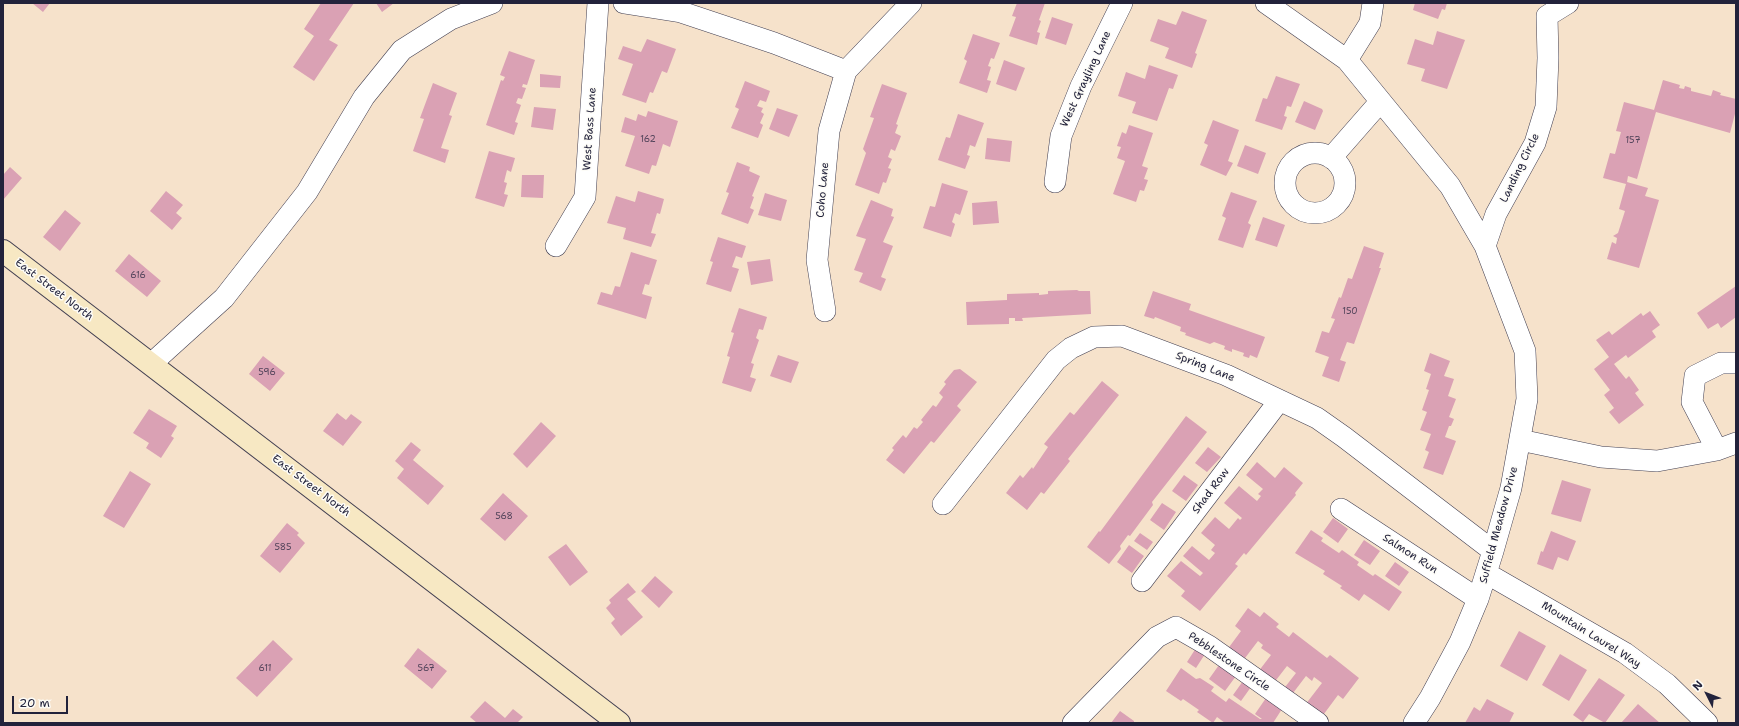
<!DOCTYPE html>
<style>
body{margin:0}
#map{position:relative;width:1739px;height:726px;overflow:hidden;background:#f6e2cb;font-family:"Shantell Sans",sans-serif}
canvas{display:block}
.frame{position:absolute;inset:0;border:4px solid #22223b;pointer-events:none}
.north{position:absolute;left:1687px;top:674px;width:40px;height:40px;-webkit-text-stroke:3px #fdfcf7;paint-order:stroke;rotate:312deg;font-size:11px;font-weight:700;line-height:16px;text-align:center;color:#22223b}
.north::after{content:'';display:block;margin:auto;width:14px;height:18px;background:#22223b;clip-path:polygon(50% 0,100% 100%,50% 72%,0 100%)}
.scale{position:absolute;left:12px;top:696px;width:56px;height:18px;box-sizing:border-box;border:2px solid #22223b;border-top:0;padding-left:5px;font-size:12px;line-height:14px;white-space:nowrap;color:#22223b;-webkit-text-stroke:3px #fdfcf7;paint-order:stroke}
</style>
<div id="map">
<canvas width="1739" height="726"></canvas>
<div class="frame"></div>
<div class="north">N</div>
<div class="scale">20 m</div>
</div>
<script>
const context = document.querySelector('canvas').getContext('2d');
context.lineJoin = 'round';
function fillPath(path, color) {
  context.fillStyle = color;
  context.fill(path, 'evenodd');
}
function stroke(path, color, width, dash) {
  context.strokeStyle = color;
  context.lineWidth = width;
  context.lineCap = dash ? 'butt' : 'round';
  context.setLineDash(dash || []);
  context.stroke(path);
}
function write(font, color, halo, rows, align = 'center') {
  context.font = font + ' "Shantell Sans",sans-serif';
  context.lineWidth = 3;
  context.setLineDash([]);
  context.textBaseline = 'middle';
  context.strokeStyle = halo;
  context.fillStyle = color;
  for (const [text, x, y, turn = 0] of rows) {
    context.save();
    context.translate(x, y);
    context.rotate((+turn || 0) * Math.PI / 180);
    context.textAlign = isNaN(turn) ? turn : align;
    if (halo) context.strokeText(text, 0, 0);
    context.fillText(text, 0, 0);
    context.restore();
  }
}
fillPath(new Path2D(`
 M32 3H50L43 12Z
 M321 3H354L329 40 338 45 314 81 293 67 314 36 304 29Z
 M376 3H394L382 12Z
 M1017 3H1045L1039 20 1041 21 1037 32 1040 33 1037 45 1009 36 1016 17 1012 16Z
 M1415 3H1447L1445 10 1442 9 1438 19 1413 10Z
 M1182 11 1207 20 1195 53 1197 54 1192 68 1165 58 1169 48 1150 41 1158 19 1176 25Z
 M1052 17 1073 24 1066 45 1045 38Z
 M1437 31 1465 40 1447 89 1421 81 1425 69 1407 64 1415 39 1433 45Z
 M973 34 1000 43 994 59 991 58 988 66 991 67 987 80 991 81 987 93 959 83 967 61 964 59Z
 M647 39 676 49 667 73 662 71 653 93 650 92 646 103 622 95 633 64 618 59 623 46 641 52Z
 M509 51 535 60 527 85 523 84 522 87 526 88 522 99 518 98 516 103 521 105 515 122 518 123 514 135 486 125 501 80 503 81 505 77 500 75Z
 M1004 60 1025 68 1016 91 996 84Z
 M1149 65 1178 75 1173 89 1169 88 1157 121 1132 113 1136 102 1118 96 1126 72 1145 79Z
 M540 74 561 76 560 88 540 87Z
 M1276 76 1300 84 1291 107 1287 106 1284 116 1287 117 1282 130 1255 121 1263 98 1267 99Z
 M1663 80 1680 85 1679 88 1684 89 1685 86 1691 88V91L1711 96 1713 90 1721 93 1720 95 1736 99V110L1730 133 1656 112 1637 179 1628 176 1627 182 1648 188 1645 196 1659 200 1639 268 1607 259 1612 242 1616 244 1617 238 1613 236 1618 233 1625 211 1619 209 1626 184 1603 178 1610 153 1615 154 1621 132 1616 131 1624 102 1654 110Z
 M745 81 770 91 766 102 760 100 757 106 763 108 761 112 764 114 760 123 763 125 758 138 731 128 739 109 735 107Z
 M433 83 457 93 449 115 452 116 441 148 449 150 445 163 413 151 424 119 420 118Z
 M882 84 907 93 896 124 898 125 895 133 901 136 895 151 891 149 888 157 892 159 888 168 891 169 886 183 883 182 879 194 855 185 866 153 863 149 874 118 870 117Z
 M1304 101 1322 109 1323 111 1315 130 1295 122Z
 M534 107 556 109 553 130 531 127Z
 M777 108 798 115 789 137 769 129Z
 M648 111 678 121 670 147 663 144 656 166 652 165 649 174 625 166 635 136 621 132 625 117 636 121 638 114 646 117Z
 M958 114 984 123 975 147 970 145 967 155 970 156 965 169 938 160 946 137 950 138Z
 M1213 120 1239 130 1228 161 1233 163 1226 176 1200 165 1208 145 1204 143Z
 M1129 125 1153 133 1142 166 1148 168 1144 179 1148 180 1144 191 1140 190 1136 202 1113 194 1125 161 1117 158 1121 147 1117 146 1122 132 1126 134Z
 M987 138 1012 141 1010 162 985 159Z
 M1245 145 1266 153 1258 174 1237 166Z
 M489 151 515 158 511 172 507 170 504 182 507 183 504 194 508 195 504 207 475 198Z
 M737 162 750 167 749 171 760 176 752 196 754 197 750 208 754 210 748 224 721 214 729 193 726 192Z
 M10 167 22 178 3 200V175Z
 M522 175H544L543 198 521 197Z
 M942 183 968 191 960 215 955 213 952 222 955 224 951 237 923 228 930 206 935 207Z
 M166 191 183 205 176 213 182 218 172 230 150 211Z
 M638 191 664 199 660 214 657 213 651 233 656 234 651 247 623 239 626 228 607 223 616 196 635 202Z
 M1231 192 1257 201 1248 223 1251 225 1243 248 1218 240 1226 218 1222 216Z
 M765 193 787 200 781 221 758 215Z
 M871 200 893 209 891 216 894 217 883 242 893 246 881 277 886 279 881 291 859 282 863 273 854 270 866 239 856 236Z
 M997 201 999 223 973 225 972 203Z
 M65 210 81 223 60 251 43 237Z
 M1263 217 1285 225 1277 247 1255 240Z
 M718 237 746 246 742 258 736 256 732 267 739 269 731 292 706 284 713 262 710 261Z
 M1364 246 1384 253 1379 268H1381L1354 344 1347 342 1340 360 1346 362 1339 382 1322 376 1329 357 1315 352 1322 331 1329 333 1335 319 1331 318 1339 297 1341 298 1348 278 1352 279Z
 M631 252 657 260 649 285 645 284 642 294 652 297 646 319 597 304 601 292 612 295 615 286 620 287Z
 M129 254 161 281 147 297 115 271Z
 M770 259 773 281 751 285 747 262Z
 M1736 286V317L1721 328 1718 323 1708 329 1697 313Z
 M1077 290 1079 291H1090L1091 314 1022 318 1023 321H1015V318H1009V324L967 325 966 302 1007 300V294L1039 293V295L1048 294V291Z
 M1153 291 1191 304 1189 310 1265 337 1257 358 1250 355 1249 358 1243 356 1244 353 1232 349V352L1224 349 1225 346 1214 342 1210 344 1185 335 1186 333 1180 331 1181 327 1155 317 1154 319 1144 316Z
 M739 308 767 317 763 330 759 329 756 338 759 340 751 363 754 364 750 377 756 379 751 392 722 383 730 357 727 356 734 333 731 332Z
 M1650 311 1660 325 1652 331 1656 337 1628 358 1626 355 1614 364 1626 379 1629 376 1639 390 1635 393 1644 405 1619 424 1609 412 1614 408 1604 395 1610 390 1594 369 1609 357 1596 340 1609 331 1612 335 1641 313 1643 316Z
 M1430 353 1450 361 1444 376 1454 379 1448 396 1456 399 1449 417 1454 419 1451 426H1449L1445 437 1456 441 1443 475 1423 468 1429 452 1425 450 1431 434 1420 430 1427 412 1422 410 1429 390 1426 389 1431 374 1424 371Z
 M778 355 799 362 791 383 770 376Z
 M263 356 285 373 270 391 249 374Z
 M960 369 977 382 957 406 961 410 934 443 931 441 904 474 886 460 894 450 892 448 903 435 906 438 914 427 917 429 923 422 921 420 933 405 936 407 943 397 939 393 946 384 944 382 954 370Z
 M1102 381 1119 395 1068 459 1070 461 1044 494 1041 492 1027 510 1006 493 1020 475 1023 478 1032 467 1033 469 1048 447 1044 444 1070 412 1074 415Z
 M149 409 177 426 171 436 174 438 161 458 146 448 149 443 133 433Z
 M337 413 346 420 351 414 362 422 343 446 323 431Z
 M1186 416 1207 432 1152 502 1153 505 1130 536 1128 535 1120 546 1121 549 1109 564 1087 547 1099 531 1100 532Z
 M541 422 556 436 527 468 513 454Z
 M411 442 421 450 413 460 444 486 428 505 397 478 404 469 395 461Z
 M1208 447 1221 457 1207 472 1195 463Z
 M1257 462 1275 478 1284 467 1303 483 1295 493 1296 495 1246 555 1244 553 1235 564 1238 566 1200 611 1181 596 1185 591 1167 576 1181 561 1200 576 1203 573 1183 556 1192 546 1209 560 1215 553 1211 550 1215 545 1201 533 1215 517 1229 529 1238 518 1240 520 1242 518 1224 503 1239 486 1257 501 1261 496 1258 494 1263 489 1246 475Z
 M130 471 151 484 124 528 103 516Z
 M1184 475 1198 485 1186 501 1172 491Z
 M1562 480 1591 489 1581 522 1551 514Z
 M503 493 528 516 505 541 480 519Z
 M1162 503 1176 512 1164 530 1150 520Z
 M1333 518 1348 529 1338 543 1323 532Z
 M287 523 299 533 297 535 305 543 280 573 260 556Z
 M1311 530 1323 538 1321 541 1339 553 1342 550 1359 562 1357 565 1373 576 1375 574 1402 592 1389 611 1364 594 1359 601 1340 588 1342 586 1323 574 1325 571 1295 553Z
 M1551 531 1576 541 1568 561 1558 557 1553 570 1537 564 1541 551 1543 552Z
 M1140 533 1153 542 1147 550 1134 541Z
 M1364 540 1380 551 1370 565 1354 555Z
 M566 544 588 572 570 586 548 557Z
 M1129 545 1144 556 1132 573 1117 562Z
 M1395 562 1409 572 1399 586 1385 576Z
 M655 576 673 592 659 608 641 591Z
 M628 583 636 592 627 599 643 617 621 636 611 623 615 619 606 608 611 603 609 600Z
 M1248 608 1260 617 1264 612 1279 624 1276 627 1289 637 1293 632 1327 658 1330 655 1359 678 1343 699 1338 695 1321 718 1305 705 1322 683 1314 677 1312 681 1306 676 1290 697 1282 691 1296 673 1287 666 1273 684 1258 672 1271 655 1261 648 1263 645 1258 641 1242 662 1227 650 1241 631 1235 626Z
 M1519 631 1546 646 1527 681 1500 666Z
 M273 640 293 659 257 697 236 678Z
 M418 648 447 671 432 689 404 666Z
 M1196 648 1205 654 1196 668 1187 662Z
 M1560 654 1587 670 1569 701 1542 685Z
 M1219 665 1236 676 1225 691 1209 679Z
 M1181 668 1196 679 1200 678 1214 687 1211 691 1226 702 1229 698 1260 719H1262L1255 714 1266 698 1282 709 1273 723H1225L1217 717 1213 723 1197 712 1199 710 1183 699 1181 701 1166 691Z
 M1599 678 1625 695 1605 723 1589 714 1583 722 1573 715Z
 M1243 681 1251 687 1241 701 1233 695Z
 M1487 699 1514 713 1509 723H1465L1474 707 1480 711Z
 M485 701 505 718 513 709 523 717 517 723H477L470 717Z
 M1638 704 1660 723H1621Z
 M1120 711 1134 721V723H1111Z`), '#daa1b4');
const street = new Path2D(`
 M624 3 681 12 774 43 846 71 911 3
 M1266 3 1347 60 1450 186 1485 246 1525 351 1527 399 1511 488 1493 551 1478 599 1460 642 1430 698 1414 723
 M1347 60 1370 23 1373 3
 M1285 183a30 30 0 1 1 60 0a30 30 0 1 1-60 0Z
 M1331 158 1380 102
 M1055 182 1061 136 1081 86 1122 3
 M556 246 585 197 598 3
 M1485 246 1496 214 1535 143 1546 107 1548 58 1547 16 1568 3
 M825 311 817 260 829 131 846 71
 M151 364 224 298 307 192 364 97 402 50 451 19 492 3
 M1520 440 1601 457 1657 461 1717 450 1736 443
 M1717 450 1692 402 1695 376 1721 363H1736
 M943 504 1056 360 1071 348 1094 337 1122 336 1226 375 1317 418 1344 437 1493 551
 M1341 509 1478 599
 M1486 573 1625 653 1667 684 1707 723
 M1142 581 1279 401
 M1073 723 1157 637 1176 627 1209 646 1318 723`);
const secondary = new Path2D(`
 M3 251 619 723`);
stroke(street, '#423f51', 22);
stroke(secondary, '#423f51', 24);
stroke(street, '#fff', 21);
stroke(secondary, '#f7e8c3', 22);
write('9px', '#504259', null, [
 ["162",648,140],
 ["157",1633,141],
 ["616",138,276],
 ["150",1350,312],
 ["596",267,373],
 ["568",504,517],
 ["585",283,548],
 ["611",265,669],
 ["567",426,669]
]);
write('11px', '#22223b', '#fdfcf7', [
 ["West Grayling Lane",1086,79,-65],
 ["West Bass Lane",590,129,-86],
 ["Landing Circle",1520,168,-64],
 ["Coho Lane",823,190,-85],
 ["East Street North",54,290,37],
 ["Spring Lane",1205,367,22],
 ["East Street North",311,486,37],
 ["Shad Row",1211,491,-53],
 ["Suffield Meadow Drive",1499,525,-75],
 ["Salmon Run",1410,554,33],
 ["Mountain Laurel Way",1591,635,32],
 ["Pebblestone Circle",1229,662,34]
]);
</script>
